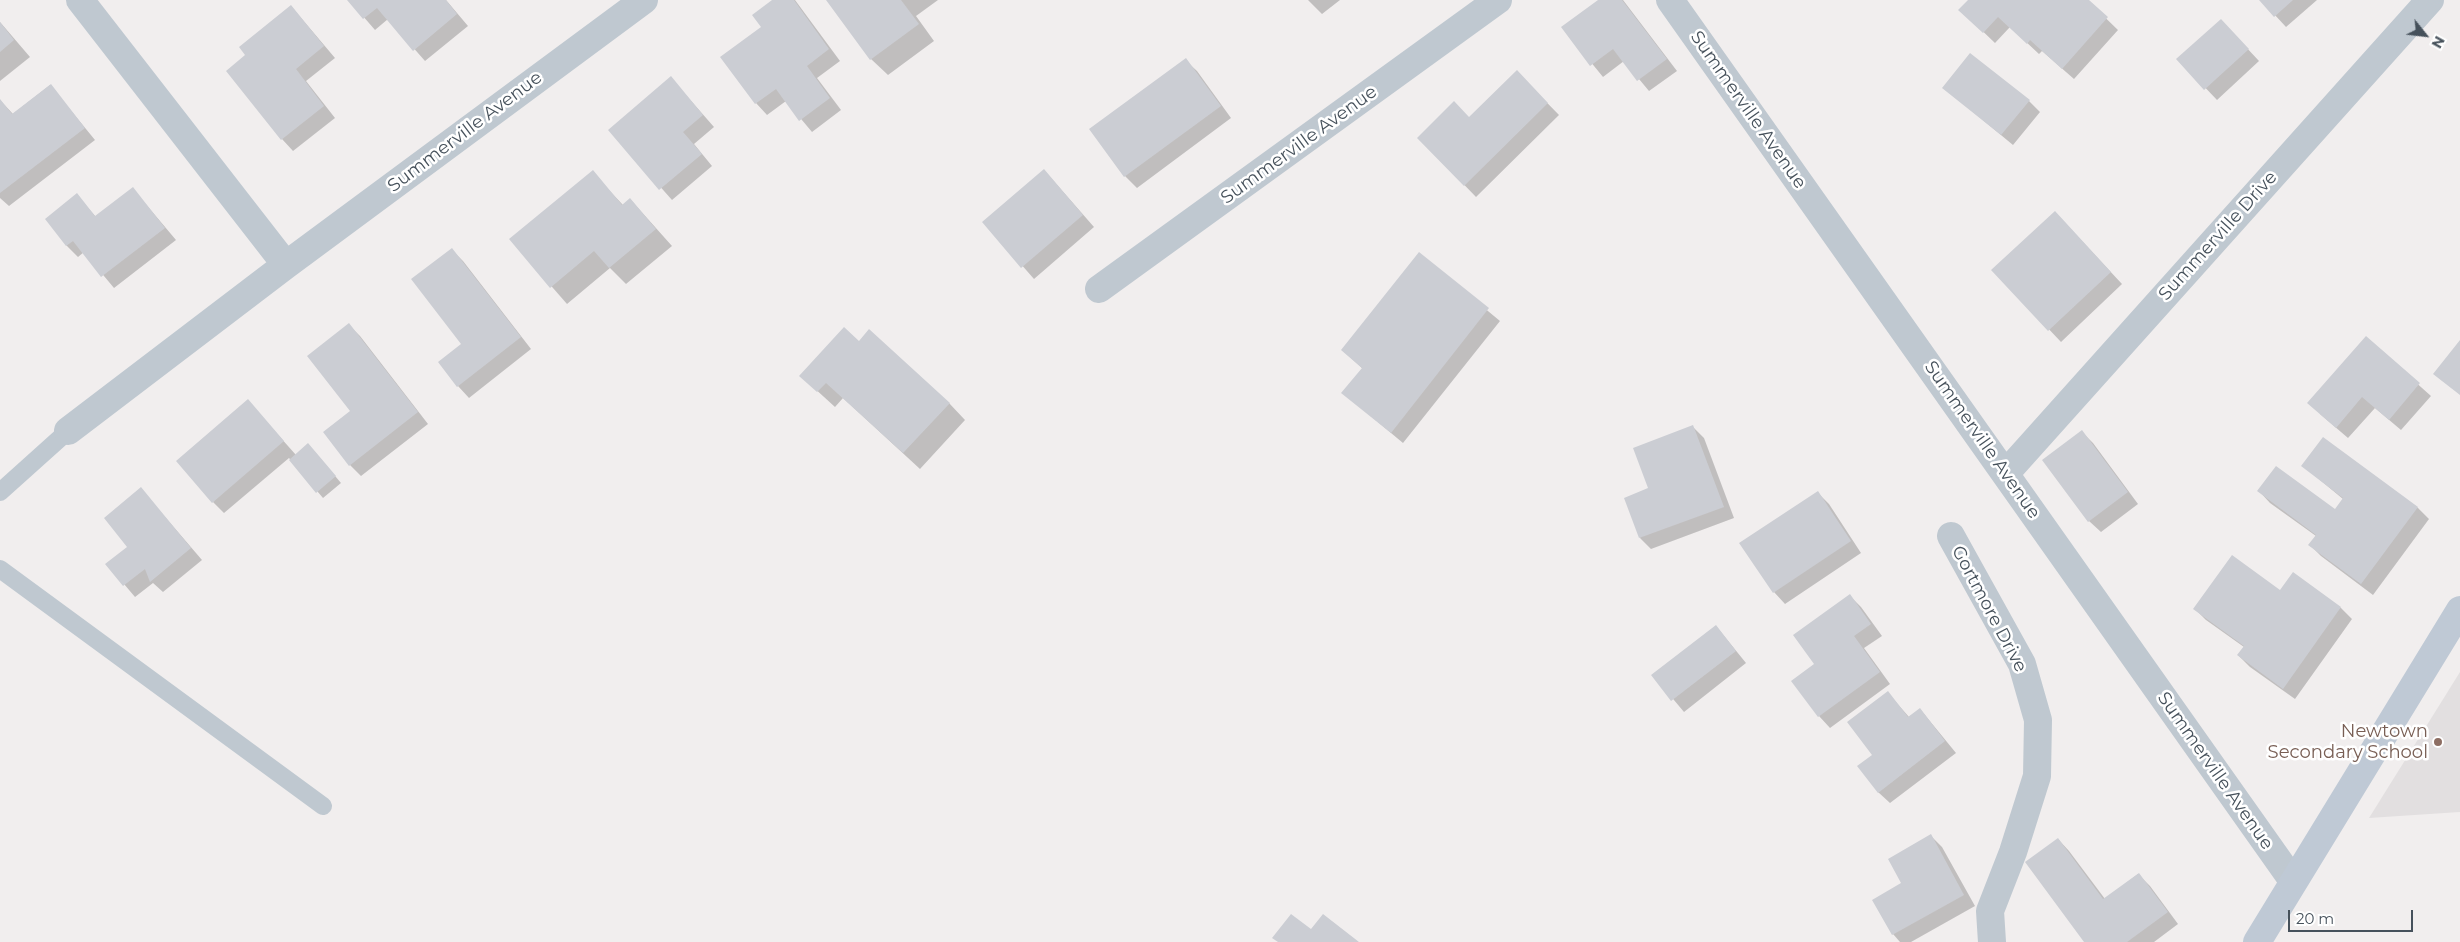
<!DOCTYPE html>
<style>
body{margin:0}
#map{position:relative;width:2460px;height:942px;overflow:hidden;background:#f1eeee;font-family:Montserrat,sans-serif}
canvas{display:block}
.north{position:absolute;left:2400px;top:10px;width:50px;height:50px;-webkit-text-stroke:4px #fff;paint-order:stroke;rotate:119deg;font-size:14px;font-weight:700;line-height:20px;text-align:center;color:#46515b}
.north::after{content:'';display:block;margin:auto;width:18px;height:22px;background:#46515b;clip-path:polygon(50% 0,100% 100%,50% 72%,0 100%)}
.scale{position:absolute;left:2288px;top:910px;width:125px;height:22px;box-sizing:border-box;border:2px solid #46515b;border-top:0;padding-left:6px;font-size:15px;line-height:18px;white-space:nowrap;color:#46515b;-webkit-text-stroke:4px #fff;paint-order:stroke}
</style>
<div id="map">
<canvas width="2460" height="942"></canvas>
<div class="north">N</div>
<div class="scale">20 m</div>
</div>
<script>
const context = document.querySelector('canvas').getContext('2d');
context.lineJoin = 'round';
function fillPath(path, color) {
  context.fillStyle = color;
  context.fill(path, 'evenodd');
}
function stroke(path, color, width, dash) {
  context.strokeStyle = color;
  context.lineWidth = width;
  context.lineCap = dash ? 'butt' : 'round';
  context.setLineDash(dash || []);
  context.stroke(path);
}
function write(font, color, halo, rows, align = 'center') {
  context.font = font + ' Montserrat,sans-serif';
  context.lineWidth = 5;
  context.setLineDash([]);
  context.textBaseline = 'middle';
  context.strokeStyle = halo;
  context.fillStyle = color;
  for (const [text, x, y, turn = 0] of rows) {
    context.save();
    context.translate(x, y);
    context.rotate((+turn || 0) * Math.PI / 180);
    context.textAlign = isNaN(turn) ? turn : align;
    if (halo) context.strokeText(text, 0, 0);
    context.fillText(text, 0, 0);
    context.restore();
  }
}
fillPath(new Path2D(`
 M2460 672V812L2369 818Z`), '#e2dfe0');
fillPath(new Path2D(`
 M349 0H446L468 26 425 61 388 19 375 30Z
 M774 0H795L840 61 817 78 841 110 812 132 786 101 767 115 756 103 763 27Z
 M828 0H938L916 16 934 41 888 75 871 59Z
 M1308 0H1340L1322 14Z
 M1600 0H1623L1677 71 1649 91 1624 61 1603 77 1563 28Z
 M1969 0H2087L2118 30 2074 79 2042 51 2039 54 2010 27 1995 43 1972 21Z
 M2261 0H2317L2286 27Z
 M291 6 335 58 306 81 335 118 293 151 282 139 247 55Z
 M0 22 30 57 0 81Z
 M2232 32 2259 61 2217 100 2178 59Z
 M1185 60 1197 71 1231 118 1137 188 1125 176 1091 129Z
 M1517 72 1559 115 1476 197 1419 138 1469 118Z
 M671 78 714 127 694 144 712 166 672 200 610 130Z
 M50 85 95 140 9 206 0 198V100L13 114Z
 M1944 88 2029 101 2040 112 2013 145Z
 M1044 170 1094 227 1034 279 984 222Z
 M592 172 623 205 630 199 672 246 626 284 610 268 567 304 511 240Z
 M133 189 176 240 114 288 84 252 78 257 67 246 47 219 77 195 96 217Z
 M2066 224 2122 284 2061 342 1993 270Z
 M452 250 463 261 531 349 469 398 458 386 463 344Z
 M1419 254 1500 321 1403 443 1343 393 1363 369 1342 350Z
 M349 325 360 336 428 424 361 476 350 465 351 412Z
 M2366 338 2431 396 2401 430 2375 408 2348 438 2320 414Z
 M859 343 949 403 965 420 920 469 843 398 835 407 801 376Z
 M248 401 296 455 314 451 341 483 323 498 289 458 224 513 213 502Z
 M1693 427 1704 438 1734 518 1651 549 1640 538 1650 489Z
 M2082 432 2093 443 2138 504 2101 532 2089 521Z
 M2323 438 2418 508 2429 519 2373 595 2321 556 2310 545 2316 536 2270 503 2259 491 2335 511 2343 499 2303 466Z
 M141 489 202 560 163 592 153 583 135 597 107 564 129 547Z
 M1817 492 1829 504 1861 553 1785 604 1774 592Z
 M2294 574 2341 608 2352 619 2295 699 2250 667 2238 655 2244 647 2206 620 2195 609 2280 592Z
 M1850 596 1861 607 1882 636 1864 648 1890 684 1830 728 1819 716 1816 664Z
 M1716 626 1746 663 1684 712 1653 675Z
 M1888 693 1909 717 1920 709 1956 753 1890 803 1878 792Z
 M1931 836 1942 847 1975 906 1911 942H1900L1893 934 1903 884Z
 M2058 839 2069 851 2105 899 2138 874 2150 886 2178 924 2154 942H2085Z`), '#0003');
fillPath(new Path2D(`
 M347 0H446L457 14 413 51 377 8 363 19Z
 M772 0H794L829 49 807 66 830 98 799 121 776 89 755 104 720 57 761 27 752 15Z
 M826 0H901L919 24 870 60Z
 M1598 0H1622L1667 59 1637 81 1613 49 1590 66 1561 27Z
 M1968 0H2089L2108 17 2062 69 2030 40 2027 44 1998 17 1983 33 1958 10Z
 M2259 0H2293L2274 17Z
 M291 5 324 46 296 69 324 106 281 140 226 71 245 55 239 47Z
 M2221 19 2249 49 2204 90 2176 59Z
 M0 22 14 40 0 52Z
 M1970 53 2030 100 2001 135 1942 88Z
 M1186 58 1221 106 1124 177 1089 129Z
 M1517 70 1548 103 1464 186 1417 138 1454 101 1469 117Z
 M671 76 703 115 683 132 702 154 659 190 608 130Z
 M51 84 85 128 0 193V99L12 114Z
 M1044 169 1083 215 1021 268 982 222Z
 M593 170 622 205 630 198 656 229 609 268 594 251 550 288 509 239Z
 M133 187 165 228 101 277 73 241 66 246 45 219 77 193 95 216Z
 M2055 211 2111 272 2048 331 1991 270Z
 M452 248 521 337 457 387 438 362 461 344 411 279Z
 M1419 252 1489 308 1391 433 1341 393 1362 368 1341 350Z
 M349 323 418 412 349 466 323 432 350 411 307 356Z
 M844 327 859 341 869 329 950 403 903 453 826 383 817 392 799 376Z
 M2366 336 2420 383 2389 420 2362 397 2336 428 2307 403Z
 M2460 340V395L2433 374Z
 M248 399 284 441 212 503 176 461Z
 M1693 425 1724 507 1639 538 1624 498 1648 488 1633 448Z
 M2082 430 2128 492 2088 522 2042 460Z
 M2323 437 2418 507 2361 584 2308 545 2316 535 2257 491 2276 466 2335 509 2343 498 2301 466Z
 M308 443 336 476 316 493 289 460Z
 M141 487 191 548 150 582 145 569 123 586 105 564 127 547 104 518Z
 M1818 491 1851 541 1773 593 1739 543Z
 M2232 555 2280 590 2293 572 2341 607 2283 689 2237 655 2244 646 2193 609Z
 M1850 594 1871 624 1854 636 1880 672 1818 717 1791 681 1814 664 1793 635Z
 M1716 625 1736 651 1671 701 1651 675Z
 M1888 691 1908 717 1920 708 1945 741 1878 793 1857 766 1872 755 1847 722Z
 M1931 834 1964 895 1892 935 1872 900 1901 883 1888 859Z
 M2058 838 2103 899 2139 873 2168 912 2127 942H2084L2025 862Z
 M1291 914 1311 929 1323 914 1359 942H1278L1272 938Z`), '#cbcdd3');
stroke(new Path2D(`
 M0 492 68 431
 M0 569 323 806`), '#bfc8d0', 18);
stroke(new Path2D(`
 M80 0 286 265
 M1670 0 2293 881
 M1099 289 1498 0
 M68 431 286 265 644 0
 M2006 473 2430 0
 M1951 536 2022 664 2038 720 2037 776 2013 852 1990 911 1992 942`), '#bfc8d0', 28);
stroke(new Path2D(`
 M2257 942 2460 610`), '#bfc9d5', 28);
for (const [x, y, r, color] of [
 [2438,742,5,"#8d6e63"]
]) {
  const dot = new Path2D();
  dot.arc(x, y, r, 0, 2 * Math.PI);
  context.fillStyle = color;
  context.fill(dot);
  stroke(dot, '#fff', 2);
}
write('18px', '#46515b', '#fff', [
 ["Summerville Avenue",1748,110,55],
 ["Summerville Avenue",465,132,-37],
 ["Summerville Avenue",1299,145,-36],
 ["Summerville Drive",2218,236,-48],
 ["Summerville Avenue",1982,440,55],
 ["Gortmore Drive",1989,609,62],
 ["Summerville Avenue",2215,771,55]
]);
write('18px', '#785e54', '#fff', [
 ["Newtown",2428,732],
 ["Secondary School",2428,753]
], 'right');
</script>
